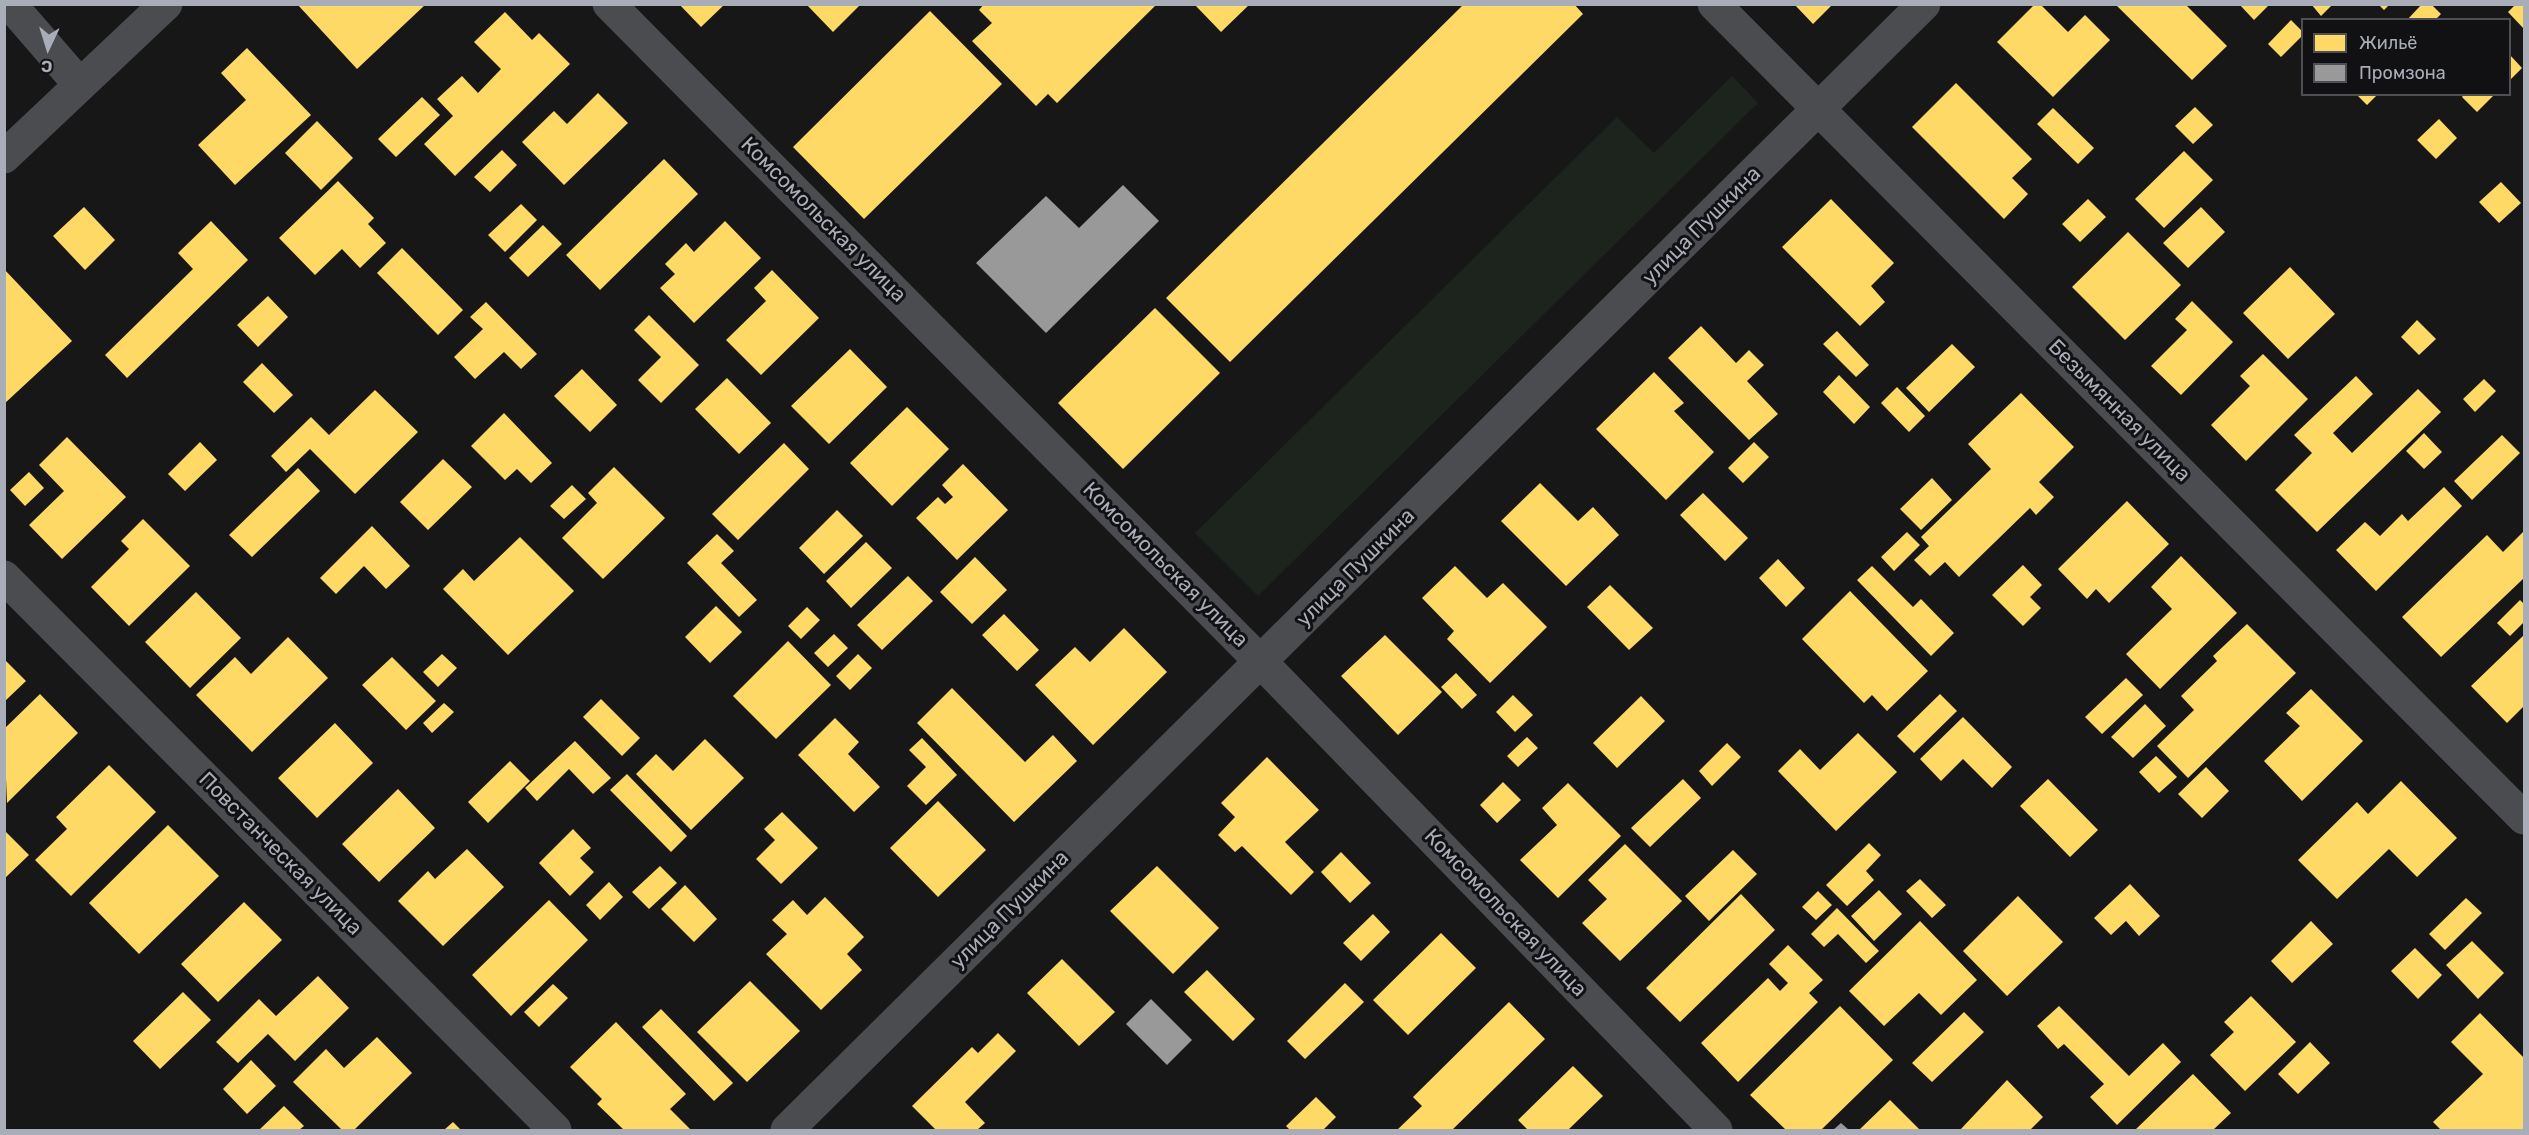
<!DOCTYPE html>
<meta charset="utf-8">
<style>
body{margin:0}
#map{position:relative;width:2529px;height:1135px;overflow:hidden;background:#171717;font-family:Rubik,sans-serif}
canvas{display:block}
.frame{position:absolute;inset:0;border:6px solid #a8adb8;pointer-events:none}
.legend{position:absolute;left:2301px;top:18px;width:210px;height:78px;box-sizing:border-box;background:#111113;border:2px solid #4d4f55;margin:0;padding:8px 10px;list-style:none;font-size:18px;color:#a8adb8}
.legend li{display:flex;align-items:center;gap:12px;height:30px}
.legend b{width:30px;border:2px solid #4d4f55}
.north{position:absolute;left:18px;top:18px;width:60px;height:60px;-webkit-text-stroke:4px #111113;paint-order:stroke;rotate:184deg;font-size:16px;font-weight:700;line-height:24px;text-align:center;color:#a8adb8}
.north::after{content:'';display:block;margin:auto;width:21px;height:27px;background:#a8adb8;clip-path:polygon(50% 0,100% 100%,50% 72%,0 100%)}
</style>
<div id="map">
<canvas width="2529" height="1135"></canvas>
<div class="frame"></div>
<ul class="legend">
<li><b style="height:16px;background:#ffd966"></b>Жильё</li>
<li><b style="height:16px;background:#999"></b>Промзона</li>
</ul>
<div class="north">С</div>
</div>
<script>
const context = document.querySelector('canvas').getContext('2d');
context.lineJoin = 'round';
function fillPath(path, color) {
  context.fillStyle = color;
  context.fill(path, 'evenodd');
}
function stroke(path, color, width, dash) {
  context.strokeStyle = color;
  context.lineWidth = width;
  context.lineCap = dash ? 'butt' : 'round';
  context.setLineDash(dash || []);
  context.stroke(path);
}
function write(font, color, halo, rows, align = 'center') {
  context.font = font + ' Rubik,sans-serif';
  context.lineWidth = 6;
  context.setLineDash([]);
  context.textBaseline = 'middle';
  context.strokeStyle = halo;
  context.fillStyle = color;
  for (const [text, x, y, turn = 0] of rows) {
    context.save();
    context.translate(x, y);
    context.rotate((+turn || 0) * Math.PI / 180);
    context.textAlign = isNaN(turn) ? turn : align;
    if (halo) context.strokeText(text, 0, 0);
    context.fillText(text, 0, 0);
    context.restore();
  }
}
fillPath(new Path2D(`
 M1732 76 1758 103 1258 596 1195 533 1617 117 1654 153Z`), '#1d241e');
fillPath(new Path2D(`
 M297 4H426L357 69Z
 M679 4H725L701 27Z
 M806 4H861L833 32Z
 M984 4H1157L1057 103 1048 94 1036 106 972 41 992 23 979 10Z
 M1194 4H1250L1221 32Z
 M1464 4H1574L1583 14 1230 362 1166 298Z
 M1794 4H1833L1813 24Z
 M2035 4H2040L2068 32 2085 15 2110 40 2053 97 1997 42Z
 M2115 4H2185L2227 46 2192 80Z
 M2239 4H2270L2254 20Z
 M2311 4H2333L2321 16Z
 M2378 4H2390L2384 10Z
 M2422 4H2431L2441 14 2435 20H2407Z
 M2516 4H2524V29L2508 12Z
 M930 11 1002 84 864 219 793 147Z
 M505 12 532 40 539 33 570 64 455 176 424 144 453 116 437 99 462 76 478 93 501 69 474 42Z
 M2291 20 2302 31V36L2281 57 2268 44Z
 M247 48 311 115 235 185 198 145 246 100 221 73Z
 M2510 55 2522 68 2510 80Z
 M1956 83 2032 159 2012 178 2028 194 2004 219 1912 127Z
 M598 93 628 123 564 185 522 142 554 111 567 124Z
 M2356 94H2378L2367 105Z
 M2464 94H2495L2477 112 2462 97Z
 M422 97 440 115 396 157 378 139Z
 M2195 107 2213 125 2193 144 2175 126Z
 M2053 108 2094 148 2078 164 2037 124Z
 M2439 119 2457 138 2436 159 2417 140Z
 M317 121 353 158 321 190 285 153Z
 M502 150 517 165 490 192 474 177Z
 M2184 151 2213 180 2164 228 2135 199Z
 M664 159 698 194 600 290 566 255Z
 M338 181 374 218 368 224 386 243 360 268 342 249 315 275 279 238Z
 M2501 182 2521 203 2499 223 2479 202Z
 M1831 199 1894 263 1871 286 1885 302 1860 326 1782 247Z
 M2088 199 2106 217 2080 242 2062 224Z
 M521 204 537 220 505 252 488 235Z
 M84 207 115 240 85 270 53 236Z
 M2201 207 2225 232 2188 268 2163 243Z
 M211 221 248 260 127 378 105 355 193 269 178 253Z
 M725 221 761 258 694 323 660 288 675 274 665 264 686 243 694 252Z
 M543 225 562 244 528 277 509 258Z
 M2128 232 2181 285 2125 340 2072 287Z
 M402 248 463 310 438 335 377 273Z
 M2290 267 2335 314 2288 359 2243 313Z
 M4 269 72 341 4 404Z
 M772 270 819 318 761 375 726 340 766 301 754 288Z
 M268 296 288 317 258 347 237 325Z
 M2192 301 2233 342 2181 395 2151 366 2187 330 2175 319Z
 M486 302 537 354 521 369 504 352 475 379 454 357 483 329 470 317Z
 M1155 308 1220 373 1123 469 1058 403Z
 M649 315 699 365 661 403 638 380 661 357 634 330Z
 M2417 320 2436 339 2419 355 2401 337Z
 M1701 326 1736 363 1749 350 1764 365 1747 381 1778 414 1749 440 1668 358Z
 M1837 331 1869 365 1856 377 1823 344Z
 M1952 344 1975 367 1929 412 1906 388Z
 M850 349 887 387 829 444 791 406Z
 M2263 354 2308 399 2246 461 2211 425 2250 386 2240 376Z
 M262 363 293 395 274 413 243 382Z
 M582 369 617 405 590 432 554 396Z
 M1654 372 1684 403 1674 411 1714 452 1666 500 1596 429Z
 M1839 375 1870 407 1854 424 1823 392Z
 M2356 376 2373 394 2333 433 2352 453 2418 389 2441 412 2317 532 2275 490 2312 453 2294 435Z
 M727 378 771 423 739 454 695 409Z
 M2484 379 2496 391 2475 412 2463 399Z
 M1897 387 1925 416 1909 432 1881 403Z
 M375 390 418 432 355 494 310 449 286 472 271 456 311 417 329 435Z
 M2021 393 2074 447 2039 482 2054 497 2036 515 2030 508 1959 577 1945 562 1930 576 1914 560 1929 546 1921 537 1991 469 1968 444Z
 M907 407 949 449 892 506 850 463Z
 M504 413 552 463 531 483 517 469 505 480 471 446Z
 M2424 433 2442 452 2424 469 2406 451Z
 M2502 435 2520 453 2472 500 2454 481Z
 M67 437 126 497 62 559 29 525 64 491 39 465Z
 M200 442 217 460 185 491 168 474Z
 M1754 442 1769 457 1743 483 1728 468Z
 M784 443 809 469 738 540 712 514Z
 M443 459 472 487 428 530 400 502Z
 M963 464 1008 510 957 560 916 518 938 497 945 504 953 497 942 485Z
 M614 467 665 518 603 579 562 538 597 503 588 493Z
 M298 468 320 491 252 557 229 535Z
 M29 472 44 488 25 506 10 490Z
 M1932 478 1952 500 1921 530 1900 509Z
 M1540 483 1578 521 1593 507 1619 535 1566 586 1501 521Z
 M572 485 586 499 564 519 550 506Z
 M2444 487 2462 506 2376 591 2336 550 2365 522 2380 536 2402 514 2408 521Z
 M1703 493 1748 538 1725 561 1680 515Z
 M2127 501 2169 544 2109 603 2096 589 2087 599 2058 569Z
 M837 510 863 536 824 574 799 548Z
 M143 519 190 566 129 626 91 587 129 549 121 541Z
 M372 526 410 566 386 589 364 566 336 594 320 578Z
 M2524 531V578L2441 657 2402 617 2487 535 2503 552Z
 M1907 532 1920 545 1894 571 1881 557Z
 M717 534 734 551 721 563 757 600 739 617 687 563Z
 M520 537 574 591 508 655 443 589 463 569 474 581Z
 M866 542 892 568 851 608 826 581Z
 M2181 556 2237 613 2160 689 2126 654 2172 609 2151 587Z
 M975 557 1007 590 972 624 940 592Z
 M1778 559 1805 588 1786 607 1759 578Z
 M2023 565 2042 585 2030 597 2041 608 2023 626 1992 595Z
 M1455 566 1487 598 1503 583 1547 627 1490 683 1447 639 1454 631 1422 598Z
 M1872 566 1913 607 1921 599 1954 633 1931 656 1857 580Z
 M908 576 933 601 882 650 857 625Z
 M1610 585 1653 628 1629 650 1587 607Z
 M1850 591 1928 671 1887 711 1872 695 1864 703 1802 639Z
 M196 592 241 638 190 688 145 642Z
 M2520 600 2524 604V622L2510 636 2497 623Z
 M716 606 742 632 710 663 685 637Z
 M807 607 820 620 801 639 788 626Z
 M1004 614 1039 650 1017 671 982 635Z
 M2247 624 2296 673 2188 778 2157 746 2194 710 2181 696 2217 661 2213 656Z
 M1124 628 1167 672 1093 745 1035 685 1075 647 1090 662Z
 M834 634 848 648 828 667 814 653Z
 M1385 635 1442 692 1398 735 1341 676Z
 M2524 635V706L2507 723 2471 686Z
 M288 637 328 678 252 752 196 695 235 657 251 674Z
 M788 641 831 685 776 739 733 696Z
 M442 654 457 668 438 687 423 672Z
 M858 654 872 668 850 690 836 676Z
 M392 657 436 701 406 730 362 685Z
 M4 659 26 681 4 702Z
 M1456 673 1477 695 1462 709 1441 687Z
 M2126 678 2143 695 2102 734 2085 717Z
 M952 688 1025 762 1053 735 1077 761 1014 822 917 723Z
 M2311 689 2363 741 2302 801 2264 761 2300 726 2286 713Z
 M40 694 78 733 7 803 4 729Z
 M1940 694 1957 711 1914 753 1897 736Z
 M1513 695 1533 715 1515 732 1496 712Z
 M1641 696 1665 721 1617 768 1593 743Z
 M601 699 640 738 622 756 583 717Z
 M444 703 454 712 432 733 423 723Z
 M2145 704 2166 726 2133 758 2111 737Z
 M1963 717 2012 767 1992 788 1963 759 1941 781 1920 759Z
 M835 718 859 742 848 754 880 787 854 812 798 755Z
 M335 723 373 763 317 818 278 778Z
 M1858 733 1897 772 1836 831 1778 771 1800 749 1820 770Z
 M1527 737 1538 748 1518 767 1507 756Z
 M922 738 957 775 926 805 907 786 926 767 909 750Z
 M705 739 744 778 691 830 636 774 656 754 673 771Z
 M575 741 611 778 593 794 569 769 537 801 525 788Z
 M1727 743 1741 757 1712 786 1699 771Z
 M2156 756 2177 777 2159 793 2139 772Z
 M1267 757 1319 810 1285 842 1314 872 1291 895 1242 846 1235 852 1218 835 1235 817 1221 803Z
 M510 761 530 781 488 823 468 802Z
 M109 765 156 812 71 896 35 860 67 829 56 817Z
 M2206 767 2229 791 2202 818 2178 794Z
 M627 774 687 836 671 852 610 790Z
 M1683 779 1701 798 1650 847 1631 828Z
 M2048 779 2098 830 2070 857 2020 806Z
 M2401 781 2457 838 2417 877 2389 849 2337 899 2298 860 2357 802 2368 814Z
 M1503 782 1521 800 1497 823 1480 805Z
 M1568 783 1621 836 1558 898 1520 860 1557 825 1542 808Z
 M398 789 435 828 379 882 342 844Z
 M938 801 986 850 938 897 890 848Z
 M782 812 818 848 781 884 756 859 775 840 764 829Z
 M168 825 219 876 139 954 89 903Z
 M573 829 591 848 580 858 594 872 570 896 539 863Z
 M4 830 29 855 4 879Z
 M1869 843 1881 855 1866 871 1874 880 1847 906 1826 885Z
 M1625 844 1682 901 1620 961 1582 923 1607 899 1588 880Z
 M467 849 504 887 443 946 398 901 428 871 435 879Z
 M1733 850 1757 874 1709 921 1685 896Z
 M1341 852 1371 883 1350 903 1321 872Z
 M660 866 677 883 649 909 632 892Z
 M1157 866 1219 928 1173 974 1110 911Z
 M1920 879 1946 905 1932 918 1906 891Z
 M609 882 623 897 600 920 586 905Z
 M2130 884 2160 916 2139 936 2126 921 2111 935 2094 918Z
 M685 885 717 919 694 942 661 909Z
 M1879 890 1902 914 1874 941 1851 916Z
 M1818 891 1832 905 1816 920 1802 907Z
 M1741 894 1775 930 1680 1022 1646 988Z
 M2018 896 2063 942 2007 996 1963 951Z
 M825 897 864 937 847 954 862 970 821 1010 766 954 787 934 772 920 793 900 807 915Z
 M2466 898 2482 913 2445 950 2429 934Z
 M549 900 588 940 511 1016 472 975Z
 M244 902 282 940 218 1002 181 964Z
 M1837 908 1879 951 1866 963 1838 934 1824 947 1811 934Z
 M1373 914 1390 932 1361 961 1343 943Z
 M1920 921 1977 980 1941 1015 1919 993 1884 1026 1849 991Z
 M2311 921 2333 944 2292 983 2271 961Z
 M1441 933 1476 968 1408 1035 1373 1000Z
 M2472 941 2504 973 2478 999 2446 965Z
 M1788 945 1823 980 1809 993 1818 1002 1738 1082 1701 1043 1768 978 1780 991 1788 983 1769 964Z
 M2415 948 2442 975 2418 999 2391 971Z
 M1062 959 1115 1012 1079 1046 1027 993Z
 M1207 970 1255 1019 1233 1041 1184 992Z
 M318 976 349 1008 295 1061 268 1034 238 1063 216 1042 259 999 276 1016Z
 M750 981 800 1031 747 1082 697 1032Z
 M1345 983 1364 1002 1305 1059 1287 1041Z
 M553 984 568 998 539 1027 524 1012Z
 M183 992 211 1020 160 1069 133 1041Z
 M2251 996 2296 1042 2245 1091 2210 1055 2234 1032 2224 1022Z
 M1509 1002 1545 1039 1452 1130H1397L1422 1106 1413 1097Z
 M1840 1006 1893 1060 1821 1130H1786L1750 1095Z
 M2059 1006 2129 1076 2163 1043 2181 1062 2117 1125 2090 1097 2104 1084 2064 1044 2058 1049 2037 1026Z
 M661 1009 733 1083 714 1101 642 1027Z
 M1964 1012 1984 1032 1932 1082 1912 1063Z
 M2480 1013 2524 1058 2523 1130H2441L2433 1122 2483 1074 2451 1042Z
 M616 1022 686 1094 670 1109 691 1130H624L597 1104 602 1099 570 1067Z
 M998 1033 1016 1051 965 1102 985 1123 977 1130H936L912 1106 972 1047 978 1053Z
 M377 1037 412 1073 354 1130H342L293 1082 326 1049 344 1068Z
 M2310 1042 2330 1063 2298 1094 2278 1074Z
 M251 1060 276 1086 247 1114 223 1089Z
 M1573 1066 1603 1096 1568 1130H1528L1518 1120Z
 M2193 1074 2231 1113 2213 1130H2135Z
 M2007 1080 2043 1117 2030 1130H1960Z
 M1316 1097 1336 1117 1323 1130H1290L1286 1126Z
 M1890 1100 1920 1130H1859Z
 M284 1106 304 1126 299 1130H259Z
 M453 1122 461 1130H444Z`), '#ffd966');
fillPath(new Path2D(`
 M1123 185 1159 221 1046 333 976 263 1046 196 1079 228Z
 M1151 999 1192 1040 1167 1065 1126 1024Z
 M1841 1123 1849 1130H1833Z`), '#999');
stroke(new Path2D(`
 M10 4 80 85
 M609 4 1261 662 1716 1130
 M1714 4 2524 818
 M4 157 166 4
 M4 577 555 1130
 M787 1130 1924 4`), '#4b4c50', 33);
write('21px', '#a8adb8', '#111113', [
 ["Комсомольская улица",823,220,45],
 ["улица Пушкина",1702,226,-45],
 ["Безымянная улица",2119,411,45],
 ["Комсомольская улица",1165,565,45],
 ["улица Пушкина",1356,568,-45],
 ["Повстанческая улица",280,854,45],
 ["улица Пушкина",1010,910,-45],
 ["Комсомольская улица",1505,913,46]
]);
</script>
